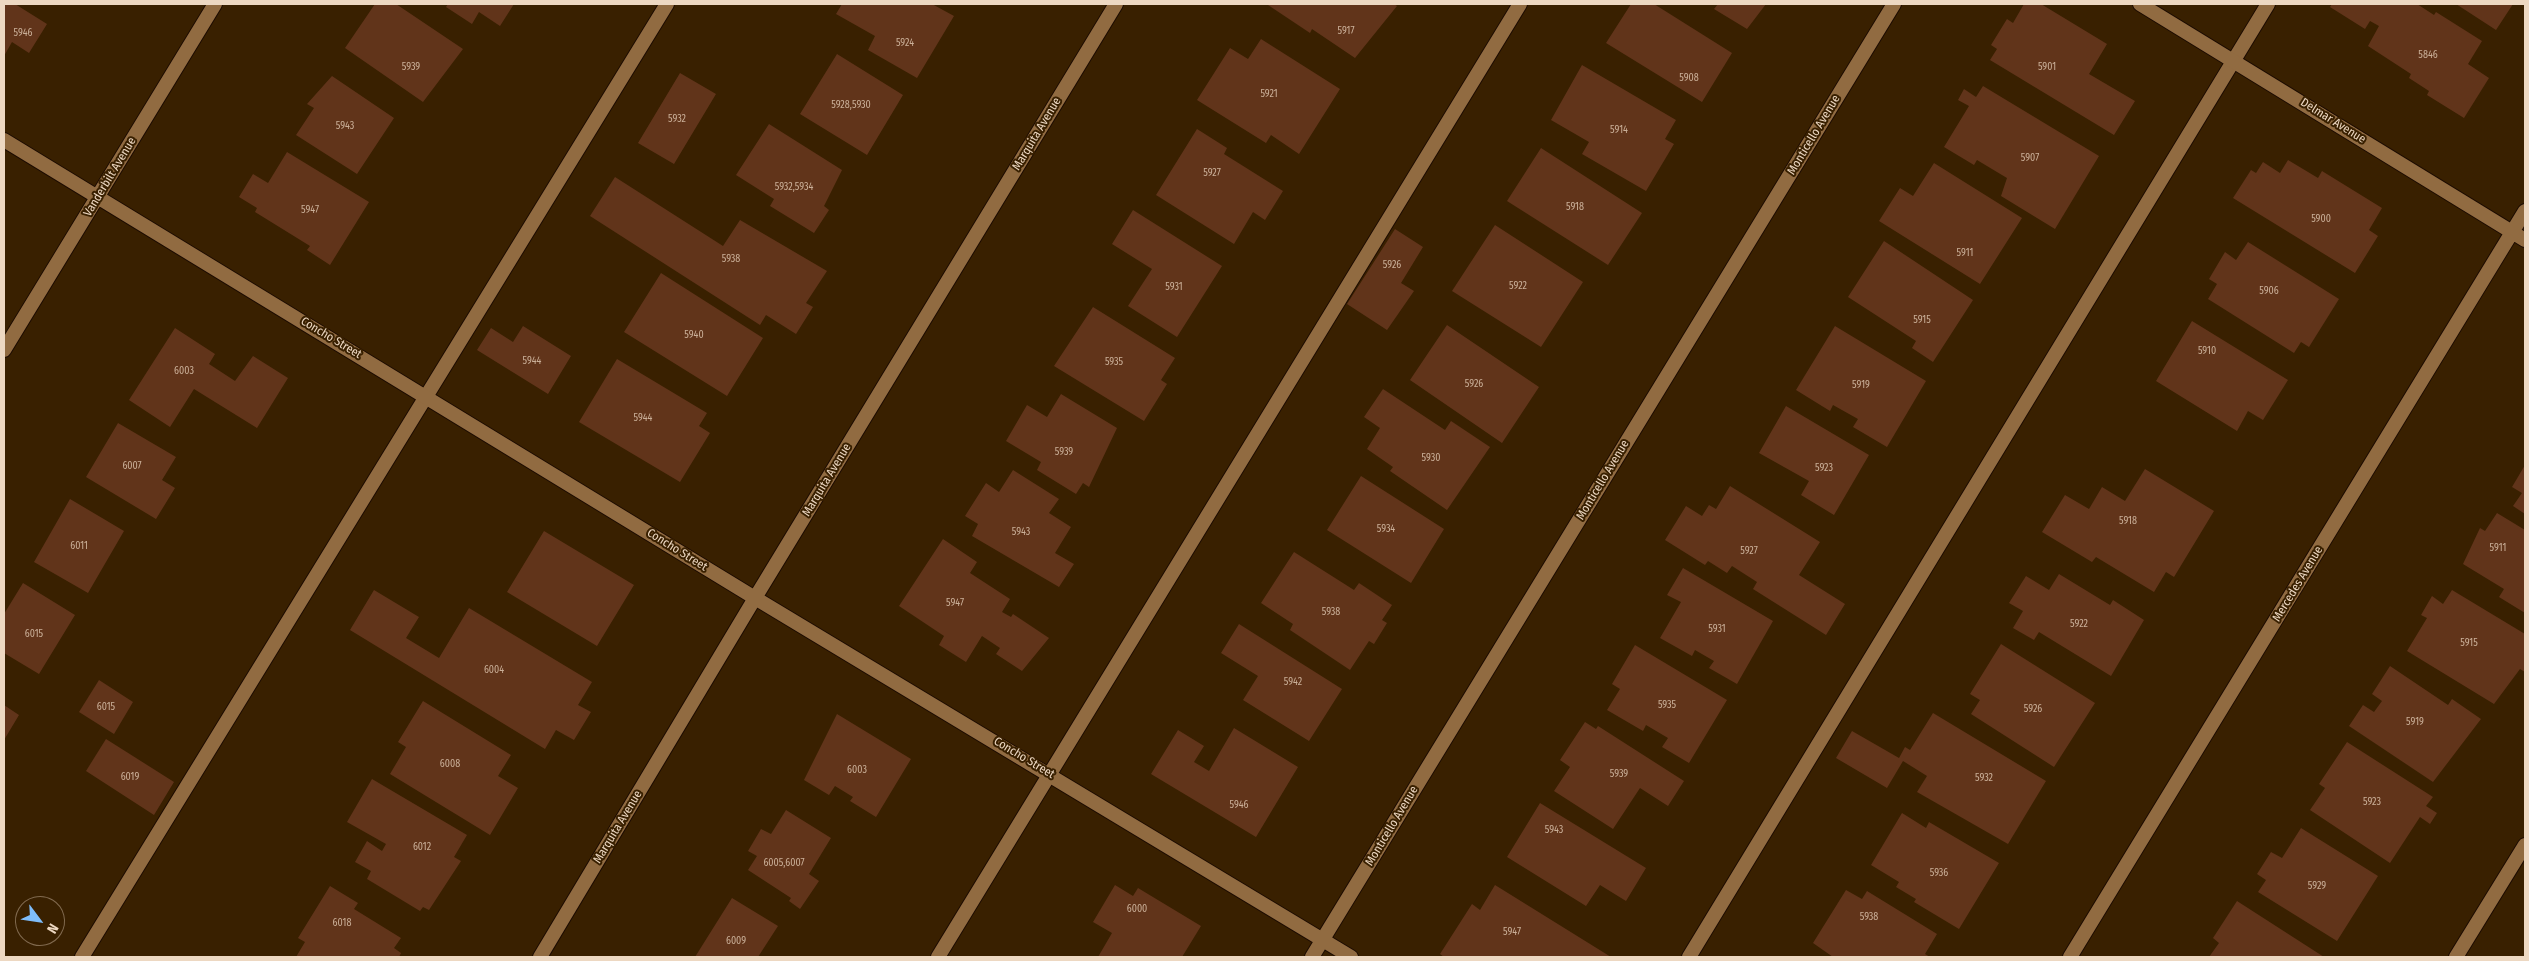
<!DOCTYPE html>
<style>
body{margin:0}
#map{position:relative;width:2529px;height:961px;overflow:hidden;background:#392000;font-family:"Fira Sans Condensed",sans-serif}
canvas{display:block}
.frame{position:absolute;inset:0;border:5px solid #edd8c2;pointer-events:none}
.north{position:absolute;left:15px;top:896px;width:50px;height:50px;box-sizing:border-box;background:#392000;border:1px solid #816a4e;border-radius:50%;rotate:121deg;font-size:14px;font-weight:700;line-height:20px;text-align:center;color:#edd8c2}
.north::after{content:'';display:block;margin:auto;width:18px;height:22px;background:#7fbdfa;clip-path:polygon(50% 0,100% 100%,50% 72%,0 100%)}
</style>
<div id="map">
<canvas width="2529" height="961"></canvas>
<div class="frame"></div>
<div class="north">N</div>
</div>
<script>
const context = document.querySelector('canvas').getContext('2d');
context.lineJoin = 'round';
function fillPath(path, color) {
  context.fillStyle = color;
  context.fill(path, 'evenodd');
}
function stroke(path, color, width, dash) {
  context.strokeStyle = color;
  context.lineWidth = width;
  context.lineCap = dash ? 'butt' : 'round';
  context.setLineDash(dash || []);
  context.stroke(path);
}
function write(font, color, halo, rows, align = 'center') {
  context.font = font + ' "Fira Sans Condensed",sans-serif';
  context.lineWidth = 4;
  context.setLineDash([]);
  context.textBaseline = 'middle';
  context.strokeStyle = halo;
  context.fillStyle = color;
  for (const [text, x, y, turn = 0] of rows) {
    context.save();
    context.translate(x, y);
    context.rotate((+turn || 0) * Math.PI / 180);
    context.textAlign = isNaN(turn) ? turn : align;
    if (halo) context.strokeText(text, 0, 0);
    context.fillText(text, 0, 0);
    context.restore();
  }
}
fillPath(new Path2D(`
 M4 4H15L47 24 29 53 12 42 4 56Z
 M375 4H396L463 49 423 102 345 48Z
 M448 4H514L500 26 479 12 472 24 446 7Z
 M842 4H932L954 16 917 78 868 50 875 36 836 14Z
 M1269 4H1394L1397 6 1355 58 1312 29 1310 33 1268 5Z
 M1631 4H1654L1732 53 1702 102 1606 43Z
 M1718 4H1766L1747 29 1714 9Z
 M2024 4H2041L2107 44 2089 74 2135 101 2114 135 1990 60 1997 49 1991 45 2007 19 2013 23Z
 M2332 4H2417L2434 15 2436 12 2482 41 2468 64 2489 78 2464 118 2427 95 2429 91 2409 78 2411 74 2368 46 2379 26 2370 21 2365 29 2330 7Z
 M2456 4H2513L2496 30Z
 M1261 39 1340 89 1299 154 1271 135 1266 143 1197 100 1230 48 1248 59Z
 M837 54 903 95 867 155 800 114Z
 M1582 65 1676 120 1665 139 1674 144 1646 191 1582 154 1589 142 1551 120Z
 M680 73 716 94 674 164 638 143Z
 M332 76 394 118 357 174 296 135 314 108 307 104Z
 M1983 86 2099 156 2055 229 2001 196 2007 178 1977 160 1974 165 1944 147 1969 106 1958 100 1964 89 1976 97Z
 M769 124 842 170 824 206 829 210 814 233 770 206 774 199 736 175Z
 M1197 129 1227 148 1224 154 1283 191 1265 220 1253 212 1234 244 1156 195Z
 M1541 148 1642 213 1608 265 1507 201Z
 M287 152 369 202 330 265 307 250 310 246 255 212 257 208 239 197 253 174 268 183Z
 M2288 160 2318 178 2322 171 2382 208 2369 230 2378 236 2355 273 2233 198 2251 170 2256 173 2263 162 2280 173Z
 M1934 163 2022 218 1980 284 1879 221 1900 188 1913 196Z
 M615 177 723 246 740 220 827 271 806 303 813 307 796 334 766 315 760 325 590 216Z
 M1133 210 1222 266 1177 337 1128 306 1152 269 1112 244Z
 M1495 225 1583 282 1541 347 1452 291Z
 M1395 229 1423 247 1401 283 1414 291 1387 330 1347 304Z
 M1884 241 1973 300 1933 362 1912 348 1916 341 1848 297Z
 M2248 242 2339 299 2309 347 2301 342 2294 353 2208 299 2217 284 2209 279 2225 252 2236 260Z
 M661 273 763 338 727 396 624 332Z
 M1093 307 1175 358 1161 380 1167 384 1144 421 1054 366Z
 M2192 321 2288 380 2263 420 2248 411 2237 431 2156 381Z
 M1447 325 1539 387 1502 443 1410 380Z
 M523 326 571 356 548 394 477 350 491 328 513 342Z
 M1835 326 1926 381 1887 447 1853 427 1858 419 1833 405 1830 411 1796 390Z
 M175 328 215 354 209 364 235 381 253 356 288 378 257 428 194 389 170 427 129 400Z
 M617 359 707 413 699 426 710 433 680 482 579 422Z
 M1383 389 1445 430 1451 421 1490 447 1447 510 1390 471 1393 467 1367 449 1380 428 1364 417Z
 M1061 394 1117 428 1089 487 1083 483 1076 494 1037 470 1041 462 1006 441 1027 405 1047 417Z
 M1786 406 1869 455 1834 515 1801 495 1809 481 1759 453Z
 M118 423 176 457 162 480 175 488 156 519 86 477Z
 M2525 465V514L2513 506 2522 493 2512 487Z
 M2145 469 2214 511 2174 577 2166 572 2154 592 2096 557 2092 562 2042 532 2065 495 2089 509 2102 487 2125 501Z
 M1013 470 1059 499 1049 513 1071 527 1055 553 1074 564 1059 587 972 536 978 524 965 516 986 483 999 492Z
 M1361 476 1444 529 1411 583 1327 530Z
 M1730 486 1820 542 1799 575 1845 604 1826 635 1753 589 1757 582 1732 566 1727 573 1708 561 1705 565 1665 540 1686 506 1702 516 1709 505 1716 509Z
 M70 499 124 531 88 593 34 562Z
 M2497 513 2525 530V613L2499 597 2504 589 2463 564 2480 528 2485 531Z
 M544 531 634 585 597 646 507 592Z
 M943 539 977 562 970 573 1010 599 1002 612 1011 617 1013 614 1049 638 1022 671 996 654 1000 648 982 636 966 662 939 645 944 636 899 606Z
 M1294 552 1354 590 1359 583 1392 605 1382 620 1387 623 1374 644 1369 641 1350 670 1290 630 1293 624 1261 603Z
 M1683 568 1773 621 1737 684 1709 668 1714 661 1695 650 1692 656 1660 638 1681 602 1667 595Z
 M2059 574 2110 605 2113 600 2144 620 2111 676 2039 632 2034 640 2013 628 2023 611 2009 603 2026 576 2049 590Z
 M23 583 75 615 39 674 4 653V614Z
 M374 590 419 617 406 638 439 658 469 608 592 682 578 705 591 712 574 740 556 730 545 749 350 630Z
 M2452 590 2525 634V672L2520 669 2494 704 2407 651 2427 618 2421 615 2432 596 2443 604Z
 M1239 624 1342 689 1309 741 1243 700 1258 676 1221 653Z
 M2001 644 2095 703 2054 767 1971 714 1980 700 1970 694Z
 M1635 645 1727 700 1689 763 1662 747 1668 738 1646 725 1643 731 1607 710 1620 689 1612 684Z
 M2390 666 2448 705 2452 699 2481 719 2433 782 2349 726 2363 705 2374 712 2382 701 2372 694Z
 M99 680 133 702 114 734 79 712Z
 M423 701 511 755 498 776 518 788 490 835 390 774 406 747 398 742Z
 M4 705 19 715 4 740Z
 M1933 713 2046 781 2008 844 1917 792 1927 776 1903 761 1887 788 1836 758 1852 731 1899 758 1905 747 1910 750Z
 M837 714 911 759 876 817 850 801 853 797 835 786 829 795 804 780Z
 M1585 722 1596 729 1598 726 1684 781 1668 806 1640 788 1613 829 1554 791 1570 767 1560 760Z
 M1234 728 1298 767 1256 837 1151 774 1178 730 1204 746 1194 762 1209 771Z
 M106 739 174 782 154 815 86 771Z
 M2347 742 2433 797 2426 806 2437 813 2430 824 2420 817 2390 863 2310 810 2325 788 2319 784Z
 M372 779 467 835 454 857 461 861 429 910 423 907 420 911 367 879 371 871 355 862 367 841 382 851 386 844 347 822Z
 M1540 803 1646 868 1626 901 1600 885 1586 906 1507 857Z
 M786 810 831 838 809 874 819 881 800 909 789 901 791 898 748 870 757 856 748 851 761 829 771 834Z
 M1902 813 1926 828 1929 822 1999 863 1959 929 1914 902 1916 899 1896 887 1899 882 1871 865Z
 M2301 828 2378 876 2337 941 2258 892 2266 880 2257 874 2271 852 2282 858Z
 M1115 885 1133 896 1138 888 1201 926 1182 957H1098L1112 933 1093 922Z
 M1495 885 1611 957H1444L1440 954 1472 904 1480 910Z
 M330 886 358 903 354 909 401 938 394 948 401 953 399 957H296L305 942 298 938Z
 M1846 890 1862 899 1867 891 1937 934 1925 954 1930 957H1833L1813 943Z
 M732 898 778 926 758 957H695Z
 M2237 901 2324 957H2209L2219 943 2213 938Z`), '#61341a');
const service = new Path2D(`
 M82 957 667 4
 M938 957 1520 4
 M1689 957 2268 4
 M2456 957 2525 845`);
const minor = new Path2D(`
 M2140 4 2525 240
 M4 140 755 598 1351 957
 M4 350 215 4
 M540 957 755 598 1116 4
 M1312 957 1894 4
 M2070 957 2525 211`);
stroke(service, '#1c0b00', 16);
stroke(minor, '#1c0b00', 16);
stroke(service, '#916b41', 14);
stroke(minor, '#916b41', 14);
write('10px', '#caaf98', null, [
 ["5917",1346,31],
 ["5946",23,33],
 ["5924",905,43],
 ["5846",2428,55],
 ["5939",411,67],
 ["5901",2047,67],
 ["5908",1689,78],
 ["5921",1269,94],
 ["5928,5930",851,105],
 ["5932",677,119],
 ["5943",345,126],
 ["5914",1619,130],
 ["5907",2030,158],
 ["5927",1212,173],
 ["5932,5934",794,187],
 ["5918",1575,207],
 ["5947",310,210],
 ["5900",2321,219],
 ["5911",1965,253],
 ["5938",731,259],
 ["5926",1392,265],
 ["5922",1518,286],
 ["5931",1174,287],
 ["5906",2269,291],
 ["5915",1922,320],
 ["5940",694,335],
 ["5910",2207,351],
 ["5944",532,361],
 ["5935",1114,362],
 ["6003",184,371],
 ["5926",1474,384],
 ["5919",1861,385],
 ["5944",643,418],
 ["5939",1064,452],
 ["5930",1431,458],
 ["6007",132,466],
 ["5923",1824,468],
 ["5918",2128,521],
 ["5934",1386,529],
 ["5943",1021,532],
 ["6011",79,546],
 ["5911",2498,548],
 ["5927",1749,551],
 ["5947",955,603],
 ["5938",1331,612],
 ["5922",2079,624],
 ["5931",1717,629],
 ["6015",34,634],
 ["5915",2469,643],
 ["6004",494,670],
 ["5942",1293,682],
 ["5935",1667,705],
 ["6015",106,707],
 ["5926",2033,709],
 ["5919",2415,722],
 ["6008",450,764],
 ["6003",857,770],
 ["5939",1619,774],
 ["6019",130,777],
 ["5932",1984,778],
 ["5923",2372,802],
 ["5946",1239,805],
 ["5943",1554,830],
 ["6012",422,847],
 ["6005,6007",784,863],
 ["5936",1939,873],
 ["5929",2317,886],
 ["6000",1137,909],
 ["5938",1869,917],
 ["6018",342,923],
 ["5947",1512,932],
 ["6009",736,941]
]);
write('12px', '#edd8c2', '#392000', [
 ["Delmar Avenue",2333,121,32],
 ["Marquita Avenue",1037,134,-59],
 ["Monticello Avenue",1814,135,-59],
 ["Vanderbilt Avenue",110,177,-59],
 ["Concho Street",331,338,31],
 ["Marquita Avenue",827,480,-59],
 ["Monticello Avenue",1603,480,-59],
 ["Concho Street",677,550,32],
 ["Mercedes Avenue",2298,584,-59],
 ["Concho Street",1024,758,31],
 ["Monticello Avenue",1392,826,-59],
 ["Marquita Avenue",618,827,-59]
]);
</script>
